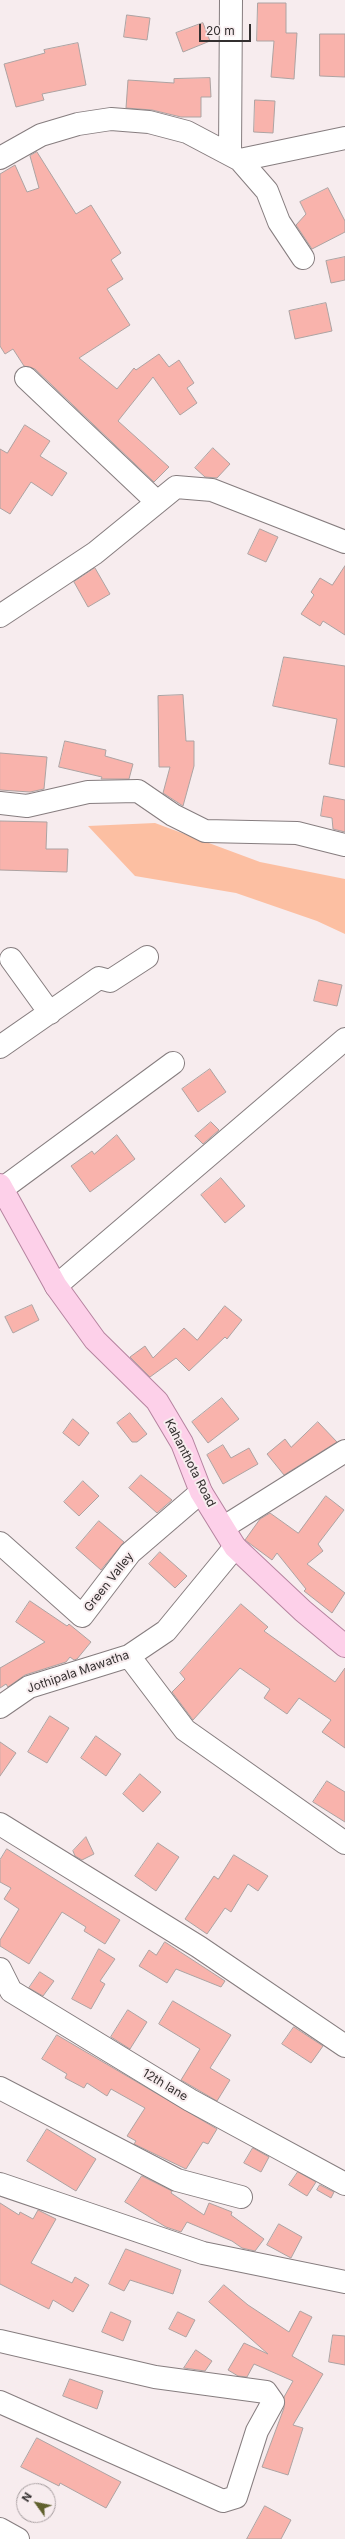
<!DOCTYPE html>
<style>
body{margin:0}
#map{position:relative;width:345px;height:2539px;overflow:hidden;background:#f7ecee;font-family:Inter,sans-serif}
canvas{display:block}
.north{position:absolute;left:16px;top:2483px;width:40px;height:40px;box-sizing:border-box;background:#f7ecee;border:1px solid #a9a0a2;border-radius:50%;rotate:303deg;font-size:11px;font-weight:700;line-height:16px;text-align:center;color:#332f2f}
.north::after{content:'';display:block;margin:auto;width:14px;height:18px;background:#60602d;clip-path:polygon(50% 0,100% 100%,50% 72%,0 100%)}
.scale{position:absolute;left:199px;top:24px;width:52px;height:18px;box-sizing:border-box;border:2px solid #332f2f;border-top:0;padding-left:5px;font-size:12px;line-height:14px;white-space:nowrap;color:#332f2f;-webkit-text-stroke:3px #f7ecee;paint-order:stroke}
</style>
<div id="map">
<canvas width="345" height="2539"></canvas>
<div class="north">N</div>
<div class="scale">20 m</div>
</div>
<script>
const context = document.querySelector('canvas').getContext('2d');
context.lineJoin = 'round';
function fillPath(path, color) {
  context.fillStyle = color;
  context.fill(path, 'evenodd');
}
function stroke(path, color, width, dash) {
  context.strokeStyle = color;
  context.lineWidth = width;
  context.lineCap = dash ? 'butt' : 'round';
  context.setLineDash(dash || []);
  context.stroke(path);
}
function write(font, color, halo, rows, align = 'center') {
  context.font = font + ' Inter,sans-serif';
  context.lineWidth = 4;
  context.setLineDash([]);
  context.textBaseline = 'middle';
  context.strokeStyle = halo;
  context.fillStyle = color;
  for (const [text, x, y, turn = 0] of rows) {
    context.save();
    context.translate(x, y);
    context.rotate((+turn || 0) * Math.PI / 180);
    context.textAlign = isNaN(turn) ? turn : align;
    if (halo) context.strokeText(text, 0, 0);
    context.fillText(text, 0, 0);
    context.restore();
  }
}
fillPath(new Path2D(`
 M155 823 260 862 345 879V934L317 921 236 893 135 876 88 826Z`), '#fcbfa2');
const building = new Path2D(`
 M258 3H286V33H297L294 79 271 77 274 41H257Z
 M127 15 150 18 147 40 124 37Z
 M203 23 210 41 183 52 176 33Z
 M320 34H345V77L320 76Z
 M78 43 86 85 42 94 44 100 16 107 4 64 45 53 44 50Z
 M210 78 211 97H201V117H181L152 110 126 108 128 80 174 83V79Z
 M255 100 275 101 273 133 254 132Z
 M37 152 76 214 91 205 121 253 111 260 123 279 107 289 130 325 79 358 117 389 134 368 136 370 159 354 169 367 179 360 194 383 187 388 197 403 180 415 153 377 118 421 169 467 154 482 35 369 24 366 13 349 5 354 0 346V174L15 165 27 192 39 188 30 156Z
 M328 188 345 221V232L312 249 296 225 306 214 300 202Z
 M345 257V280L331 283 326 261Z
 M326 303 332 331 295 339 289 311Z
 M25 425 50 441 40 456 67 473 52 496 31 482 10 514 0 508V449L7 453Z
 M213 448 230 464 217 478 205 477 195 468Z
 M260 529 278 537 266 562 248 554Z
 M345 566V635L323 621 320 626 301 614 314 595 311 592 320 578 332 585Z
 M95 568 110 594 88 607 74 582Z
 M284 657 345 666V767L329 764 337 719 273 706Z
 M183 695 186 741H194V766L183 806 163 793 170 767H159L158 696Z
 M65 741 106 750 105 756 133 764 129 779H101L102 777 59 767Z
 M0 753 47 757 44 789 30 792 0 790Z
 M324 796 345 800V832L333 829 332 818 321 816Z
 M0 821 47 822 46 849H68L67 872 0 870Z
 M319 980 342 985 337 1006 314 1001Z
 M210 1069 226 1092 198 1112 182 1089Z
 M211 1122 219 1130 203 1144 195 1136Z
 M117 1135 135 1159 90 1192 71 1166 92 1151 94 1154Z
 M221 1178 245 1206 225 1223 201 1195Z
 M32 1305 39 1320 13 1333 5 1317Z
 M225 1306 242 1320 227 1339 225 1337 189 1371 176 1358 150 1377 130 1357 145 1346 153 1358 184 1328 197 1340Z
 M222 1398 239 1419 208 1443 192 1422Z
 M130 1413 147 1434 137 1442H132L117 1423Z
 M73 1419 89 1433 79 1446 63 1433Z
 M318 1422 337 1442 284 1475 267 1454 285 1439 291 1447Z
 M223 1445 231 1458 249 1448 258 1464 223 1484 207 1455Z
 M141 1475 172 1500 157 1513 129 1488Z
 M83 1481 99 1496 79 1516 64 1502Z
 M326 1496 344 1510 318 1544 323 1551 307 1564 345 1593 332 1613 304 1591 306 1589 277 1553 272 1560 245 1540 260 1519 270 1513 298 1533Z
 M99 1521 124 1542 101 1570 76 1548Z
 M160 1552 187 1576 175 1588 149 1564Z
 M30 1601 67 1626 69 1624 91 1642 77 1659 74 1660 70 1657 66 1662 25 1675 8 1687 6 1684 0 1688V1668L45 1642 16 1622Z
 M241 1604 268 1627 264 1631 335 1682 345 1668V1748L322 1732 331 1720 299 1698 287 1714 264 1698 270 1689 240 1668 193 1720 172 1692 185 1679 180 1673Z
 M50 1716 69 1728 47 1763 28 1752Z
 M96 1736 121 1754 106 1776 81 1758Z
 M0 1742 16 1753 0 1776Z
 M140 1774 161 1792 143 1812 123 1794Z
 M327 1781 345 1792V1822L313 1802Z
 M86 1837 94 1854 82 1860 75 1856 73 1851Z
 M158 1843 179 1857 156 1891 135 1876Z
 M7 1849 120 1920 105 1944 84 1931 86 1927 62 1912 29 1964 0 1946V1940L19 1909 4 1899 11 1888 0 1882V1860Z
 M234 1855 268 1876 258 1891 248 1884 231 1912 225 1908 207 1934 185 1919 214 1876 218 1879Z
 M165 1942 225 1981 221 1987 176 1969 167 1983 139 1966 149 1950 156 1955Z
 M99 1949 115 1959 100 1981 105 1984 91 2009 72 1999Z
 M40 1972 54 1981 43 1996 29 1988Z
 M173 2001 231 2035 210 2068 230 2080 217 2101 181 2080 200 2049 159 2024Z
 M128 2010 147 2022 130 2049 111 2037Z
 M294 2027 323 2046 311 2063 282 2044Z
 M57 2035 217 2129 208 2144 203 2142 186 2169 134 2144 136 2141 127 2136 145 2108 111 2089 107 2096 87 2083 84 2088 65 2078 67 2074 42 2059Z
 M47 2129 96 2159 76 2191 27 2161Z
 M253 2148 269 2157 261 2172 244 2163Z
 M298 2172 316 2182 307 2196 289 2185Z
 M142 2176 172 2191 171 2193 204 2215 209 2203 232 2212 231 2215 264 2239 255 2251 242 2248 232 2241 187 2222 181 2232 166 2227 125 2202Z
 M320 2185 334 2192 331 2198 317 2190Z
 M0 2203 19 2215 20 2212 33 2219 38 2210 56 2219 31 2263 72 2283 75 2277 89 2285 73 2312 53 2300 49 2309 0 2284Z
 M279 2224 302 2237 291 2258 267 2245Z
 M126 2249 181 2270 173 2294 130 2280 124 2291 109 2284Z
 M224 2285 248 2305 289 2332 300 2311 312 2317 292 2356 323 2374 293 2425 303 2428 288 2475 262 2467 284 2408V2397L293 2381 254 2364 247 2377 238 2376 228 2370 244 2343 268 2354 209 2302Z
 M111 2312 131 2321 123 2341 102 2332Z
 M178 2312 195 2320 186 2337 169 2329Z
 M333 2335 345 2336V2365L329 2362Z
 M196 2350 212 2361 205 2371 184 2368Z
 M70 2379 103 2391 97 2409 63 2396Z
 M37 2438 121 2482 106 2508 60 2483 59 2486 21 2467Z
 M265 2506 291 2520 281 2539H247Z`);
fillPath(building, '#f9b3ac');
stroke(building, '#ada3a2', 1);
const minor = new Path2D(`
 M230 154 231 0
 M0 158 41 135 78 124 111 119 149 122 187 132 240 160 345 138
 M240 160 267 191 279 222 303 258
 M26 378 156 501
 M0 616 95 553 176 487 212 490 345 542
 M0 803 27 806 88 792 138 791 173 815 205 831 297 833 345 845
 M11 959 50 1013
 M0 1047 99 978 110 981 147 957
 M2 1189 173 1063
 M56 1286 345 1039
 M224 1527 345 1451
 M0 1543 82 1616 130 1553 201 1492
 M129 1656 185 1730 345 1843
 M0 1707 29 1687 129 1656 166 1631 235 1547
 M0 1824 199 1947 345 2046
 M0 1969 11 1991 190 2100 345 2184
 M0 2088 177 2180 241 2197
 M0 2184 203 2253 345 2282
 M0 2341 155 2377 266 2392 273 2402 257 2431 236 2497 223 2501 0 2402
 M0 2529 18 2539`);
const major = new Path2D(`
 M0 1185 56 1286 95 1340 157 1401 182 1443 201 1492 235 1547 303 1611 345 1646`);
stroke(minor, '#867d7f', 24);
stroke(major, '#b5839f', 24);
stroke(minor, '#fff', 22);
stroke(major, '#fdd0e9', 22);
write('12px', '#332f2f', '#f7ecee', [
 ["Kahanthota Road",190,1463,63],
 ["Green Valley",109,1582,-52],
 ["Jothipala Mawatha",78,1672,-19],
 ["12th lane",165,2085,31]
]);
</script>
